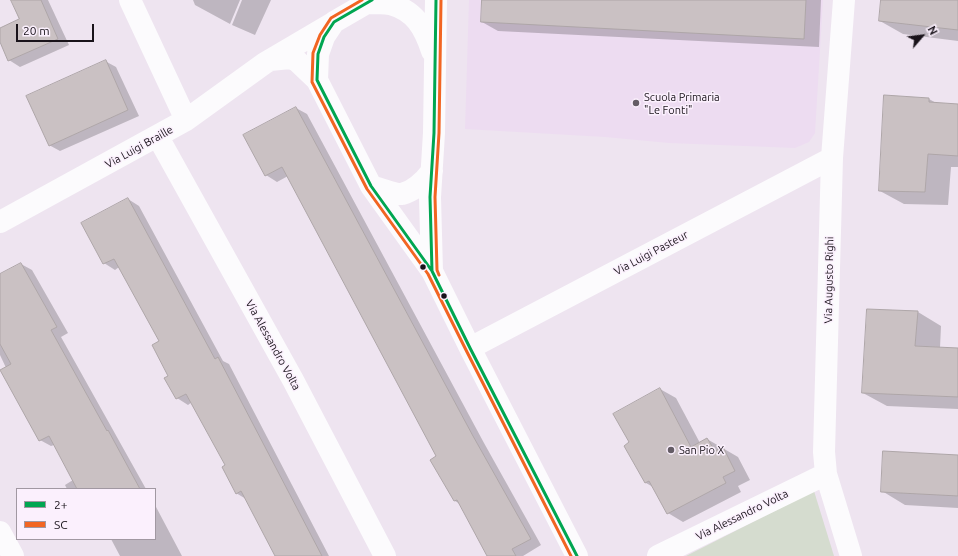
<!DOCTYPE html>
<style>
body{margin:0}
#map{position:relative;width:958px;height:556px;overflow:hidden;background:#eee4f0;font-family:Ubuntu,sans-serif}
canvas{display:block}
.legend{position:absolute;left:16px;top:488px;width:140px;height:52px;box-sizing:border-box;background:#fbf0fd;border:1px solid #a198a2;margin:0;padding:5px 7px;list-style:none;font-size:12px;color:#19131a}
.legend li{display:flex;align-items:center;gap:8px;height:20px}
.legend b{width:20px;border:1px solid #a198a2}
.north{position:absolute;left:902px;top:16px;width:40px;height:40px;-webkit-text-stroke:3px #fbf0fd;paint-order:stroke;rotate:62deg;font-size:11px;font-weight:700;line-height:16px;text-align:center;color:#19131a}
.north::after{content:'';display:block;margin:auto;width:14px;height:18px;background:#19131a;clip-path:polygon(50% 0,100% 100%,50% 72%,0 100%)}
.scale{position:absolute;left:16px;top:24px;width:78px;height:18px;box-sizing:border-box;border:2px solid #19131a;border-top:0;padding-left:5px;font-size:12px;line-height:14px;white-space:nowrap;color:#19131a;-webkit-text-stroke:3px #fbf0fd;paint-order:stroke}
</style>
<div id="map">
<canvas width="958" height="556"></canvas>
<ul class="legend">
<li><b style="height:5px;background:#00a651"></b>2+</li>
<li><b style="height:5px;background:#f26522"></b>SC</li>
</ul>
<div class="north">N</div>
<div class="scale">20 m</div>
</div>
<script>
const context = document.querySelector('canvas').getContext('2d');
context.lineJoin = 'round';
function fillPath(path, color) {
  context.fillStyle = color;
  context.fill(path, 'evenodd');
}
function stroke(path, color, width, dash) {
  context.strokeStyle = color;
  context.lineWidth = width;
  context.lineCap = dash ? 'butt' : 'round';
  context.setLineDash(dash || []);
  context.stroke(path);
}
function write(font, color, halo, rows, align = 'center') {
  context.font = font + ' Ubuntu,sans-serif';
  context.lineWidth = 3;
  context.setLineDash([]);
  context.textBaseline = 'middle';
  context.strokeStyle = halo;
  context.fillStyle = color;
  for (const [text, x, y, turn = 0] of rows) {
    context.save();
    context.translate(x, y);
    context.rotate((+turn || 0) * Math.PI / 180);
    context.textAlign = isNaN(turn) ? turn : align;
    if (halo) context.strokeText(text, 0, 0);
    context.fillText(text, 0, 0);
    context.restore();
  }
}
fillPath(new Path2D(`
 M469 0H823L815 133 809 142 795 148 669 143 605 137 465 129Z`), '#eddcf1');
fillPath(new Path2D(`
 M814 491 834 556H686Z`), '#d5dccf');
fillPath(new Path2D(`
 M12 0H48L69 45 20 67 9 60 0 40V29L21 20Z
 M193 0H240L230 24 195 5Z
 M242 0H271L255 35 232 25Z
 M483 0H821L819 47 498 31 482 22Z
 M882 0H958V41L903 34 880 21Z
 M105 61 116 67 139 116 60 151 49 145Z
 M885 96 929 99 938 104 958 105V167H951L948 205 904 204 880 191Z
 M296 108 307 114 484 443 541 545 523 556H488L460 504 455 501 437 457 288 176 277 182 266 175Z
 M128 199 139 206 223 361 229 364 329 556H276L246 499 236 493 227 466 192 402 188 405 177 398 161 341 119 267 115 270 104 263Z
 M21 264 32 270 68 333 61 337 146 489H67L65 485 73 480 54 445 51 446 40 440 0 355V275Z
 M918 312 941 326 940 348 958 349V409L887 406 863 393Z
 M660 389 676 398 700 443 707 439 738 457 750 480 738 486 741 492 683 522 668 513 653 487 646 483 626 446 631 443Z
 M958 456V508L905 505 882 491Z
 M155 505 182 556H120L111 539H155Z`), '#0003');
const building = new Path2D(`
 M11 0H41L58 39 8 61 0 42V28L19 19Z
 M482 0H806L804 39 481 22Z
 M881 0H958V30L879 21Z
 M106 60 128 110 49 146 26 96Z
 M884 95 929 98V102L958 104V156L928 154 925 192 879 191Z
 M296 107 473 436 531 539 512 549 516 556H487L457 500 454 501 430 460 436 456 282 167 265 176 243 135Z
 M128 198 215 359 218 357 322 556H275L241 491 236 494 222 467 225 465 186 394 176 399 164 378 168 376 152 345 159 341 114 259 103 264 81 223Z
 M21 263 57 327 51 330 107 431 108 430 140 489H77L49 436 39 441 0 370 11 364 0 344V274Z
 M867 309 918 311 915 346 958 348V397L862 393Z
 M660 388 691 447 707 438 715 451 723 447 735 471 723 477 726 483 667 514 649 481 645 483 624 446 629 442 613 414Z
 M883 451 958 455V496L881 492Z`);
fillPath(building, '#cac1c3');
stroke(building, '#aea6a8', 1);
stroke(new Path2D(`
 M130 0 186 120
 M372 0 334 22 324 37 318 54 317 80 371 186 432 271 470 348 577 556
 M844 0 832 158 824 452 826 474 851 556
 M368 3C375 3 383 3 390 4 415 11 424 27 432 51
 M270 60 290 58 297 61 317 80
 M158 137 293 380 385 556
 M371 186C378 188 396 195 402 194 414 191 425 180 432 171
 M0 222 186 120 265 63 333 23
 M432 271 430 197 434 133 436 0
 M470 348 832 158
 M0 532 13 556
 M658 556 826 474`), '#fcfbfd', 22);
stroke(new Path2D(`
 M372 0 334 22 324 37 318 54 317 80 371 186 432 271 470 348 577 556
 M435 277 432 271 430 197 434 133 436 0`), '#00a651', 3);
stroke(new Path2D(`
 M362 0 331 18 320 35 313 53 312 82 367 189 428 274 466 350 571 556
 M439 275 437 270 435 197 439 133 441 0`), '#f26522', 3);
for (const [x, y, r, color] of [
 [636,103,4,"#645c65"],
 [423,267,3.5,"#19131a"],
 [444,296,3.5,"#19131a"],
 [671,450,4,"#645c65"]
]) {
  const dot = new Path2D();
  dot.arc(x, y, r, 0, 2 * Math.PI);
  context.fillStyle = color;
  context.fill(dot);
  stroke(dot, '#fbf0fd', 1.5);
}
write('11px', '#19131a', '#fbf0fd', [
 ["Scuola Primaria",644,97],
 ["\"Le Fonti\"",644,110],
 ["San Pio X",679,450]
], 'left');
write('11px', '#19131a', '#fbf0fd', [
 ["Via Luigi Braille",139,147,-29],
 ["Via Luigi Pasteur",651,253,-28],
 ["Via Augusto Righi",829,280,-89],
 ["Via Alessandro Volta",273,345,61],
 ["Via Alessandro Volta",742,515,-26]
]);
</script>
